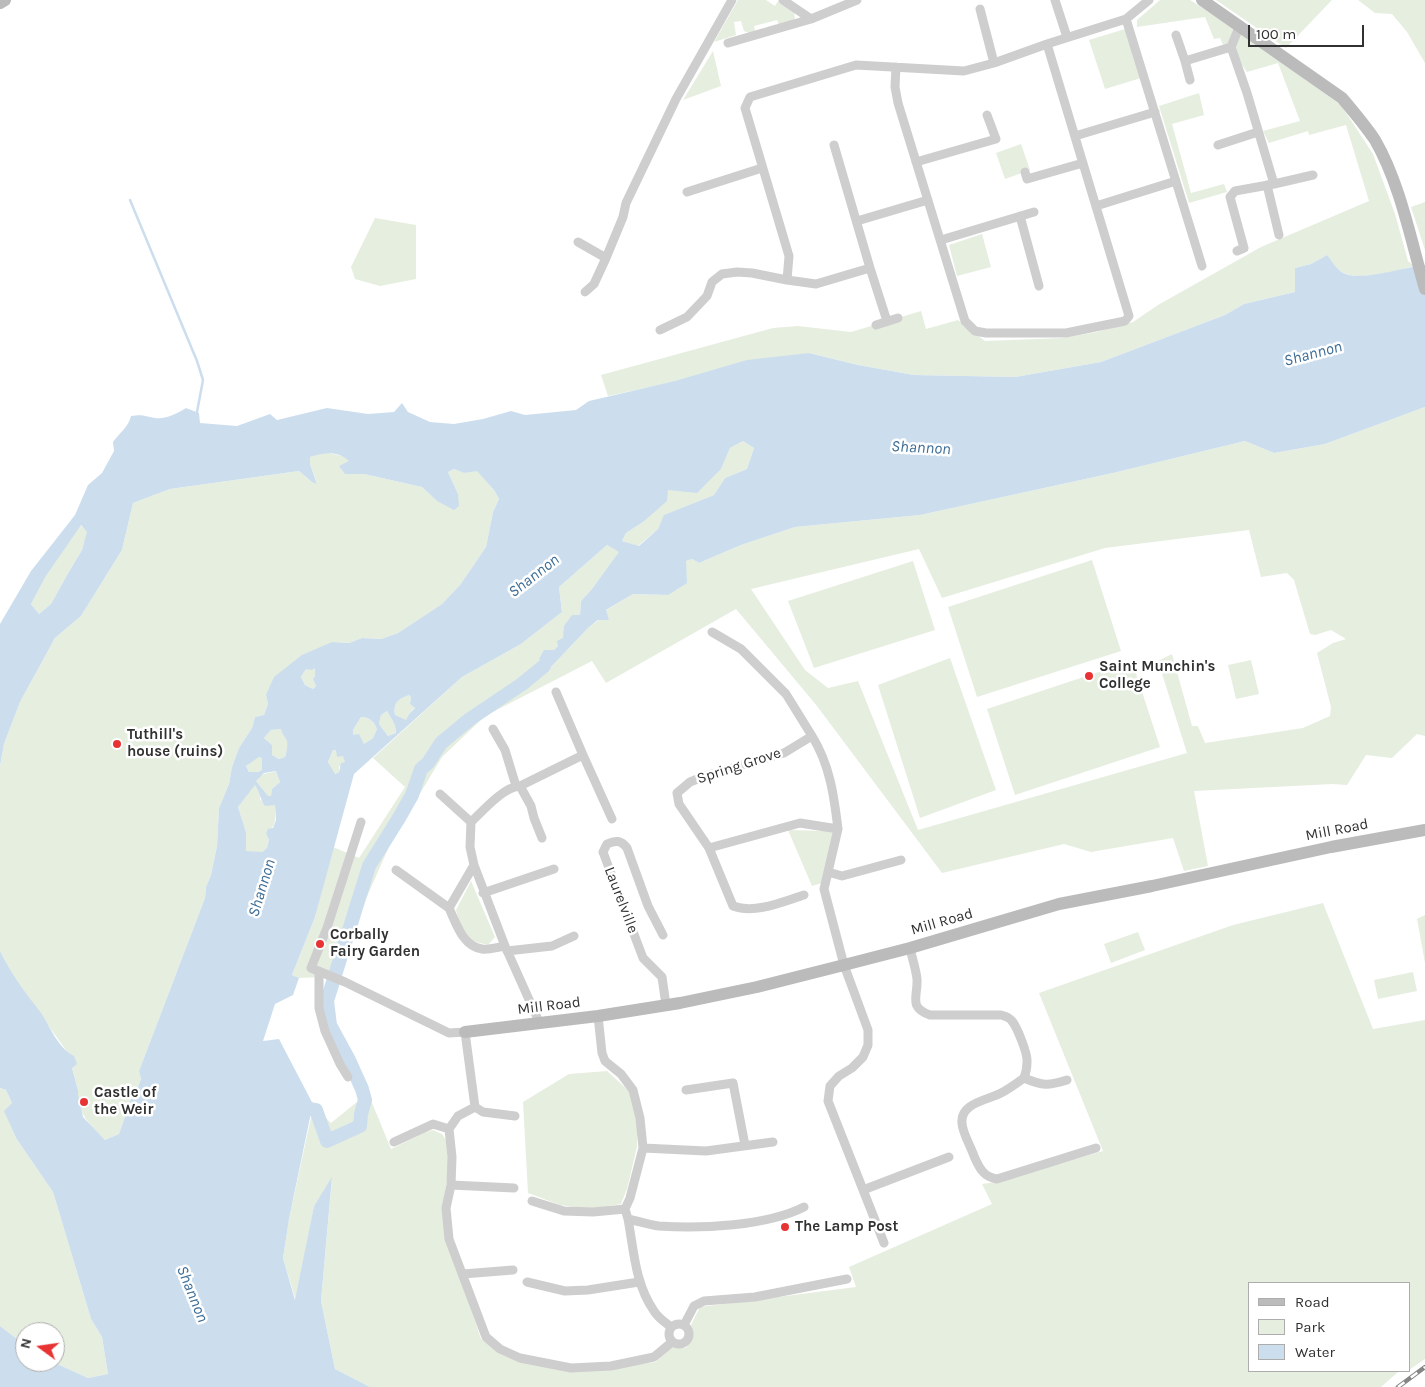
<!DOCTYPE html>
<style>
body{margin:0}
#map{position:relative;width:1425px;height:1387px;overflow:hidden;background:#fff;font-family:Karla,sans-serif}
canvas{display:block}
.legend{position:absolute;left:1248px;top:1282px;width:162px;height:90px;box-sizing:border-box;background:#fff;border:1px solid #adadad;margin:0;padding:6px 9px;list-style:none;font-size:15px;color:#313131}
.legend li{display:flex;align-items:center;gap:10px;height:25px}
.legend b{width:25px;border:1px solid #adadad}
.north{position:absolute;left:15px;top:1322px;width:50px;height:50px;box-sizing:border-box;background:#fff;border:1px solid #adadad;border-radius:50%;rotate:284deg;font-size:14px;font-weight:700;line-height:20px;text-align:center;color:#313131}
.north::after{content:'';display:block;margin:auto;width:18px;height:22px;background:#e83334;clip-path:polygon(50% 0,100% 100%,50% 72%,0 100%)}
.scale{position:absolute;left:1248px;top:25px;width:116px;height:22px;box-sizing:border-box;border:2px solid #313131;border-top:0;padding-left:6px;font-size:15px;line-height:18px;white-space:nowrap;color:#313131;-webkit-text-stroke:4px #fff;paint-order:stroke}
</style>
<div id="map">
<canvas width="1425" height="1387"></canvas>
<ul class="legend">
<li><b style="height:6px;background:#bbb"></b>Road</li>
<li><b style="height:14px;background:#e6eee0"></b>Park</li>
<li><b style="height:14px;background:#ccdeee"></b>Water</li>
</ul>
<div class="north">N</div>
<div class="scale">100 m</div>
</div>
<script>
const context = document.querySelector('canvas').getContext('2d');
context.lineJoin = 'round';
function fillPath(path, color) {
  context.fillStyle = color;
  context.fill(path, 'evenodd');
}
function stroke(path, color, width, dash) {
  context.strokeStyle = color;
  context.lineWidth = width;
  context.lineCap = dash ? 'butt' : 'round';
  context.setLineDash(dash || []);
  context.stroke(path);
}
function write(font, color, halo, rows, align = 'center') {
  context.font = font + ' Karla,sans-serif';
  context.lineWidth = 5;
  context.setLineDash([]);
  context.textBaseline = 'middle';
  context.strokeStyle = halo;
  context.fillStyle = color;
  for (const [text, x, y, turn = 0] of rows) {
    context.save();
    context.translate(x, y);
    context.rotate((+turn || 0) * Math.PI / 180);
    context.textAlign = isNaN(turn) ? turn : align;
    if (halo) context.strokeText(text, 0, 0);
    context.fillText(text, 0, 0);
    context.restore();
  }
}
fillPath(new Path2D(`
 M738 0H766L775 6 778 1 794 12 795 18 793 21 779 25 777 20 754 26 755 31 749 33 744 31 741 21 734 22 736 35 714 42Z
 M1160 0H1190L1234 28 1341 105 1373 154 1395 214 1408 261 1414 266C1396 271 1361 281 1343 273 1337 270 1331 261 1327 255L1311 264 1295 268V292L1244 304 1225 315 1101 362 1015 377 914 375 858 365 809 353 608 396 601 375 773 328 798 326 851 332 921 311 926 329 958 320 985 341 1063 338 1097 332 1133 322 1158 305 1261 247 1369 201 1346 125 1309 135 1308 131 1269 143 1263 131 1300 121 1278 63 1247 72 1230 47H1224L1220 38 1214 39 1205 17 1137 27V20Z
 M1216 0H1332L1286 48Z
 M1358 0H1425V63L1407 32 1392 14 1375 13Z
 M1125 29 1141 78 1105 89 1089 40Z
 M713 51 721 86 683 100Z
 M1199 93 1204 115 1172 124 1191 193 1224 184 1227 192 1189 203 1159 106Z
 M1021 144 1030 170 1005 179 996 153Z
 M1425 202V250L1411 207Z
 M375 218 416 225V279L380 286 355 279 351 267Z
 M982 234 991 267 957 276 949 245Z
 M1425 407V736L1417 734 1392 758 1366 755 1347 785 1333 784 1194 791 1208 866 1184 871 1173 838 1091 852 1064 844 942 873 817 706 736 609 606 683 592 661 485 716 442 757 392 840 353 928 337 985 322 977 299 978 292 975 315 917 333 847 359 858 405 787 373 758 462 677 521 644 562 612 559 587 607 545 620 552 592 589 581 601 580 615 558 646 554 650 549 669 588 628 599 620H609L605 611 633 594 668 595 686 561 692 559 699 563 741 545 795 527 920 515 1113 473 1245 441 1274 453 1325 444ZM1249 530 1261 577 1287 573 1294 580 1310 634 1315 635 1331 630 1346 639 1333 643 1317 653 1331 707 1330 716 1303 728 1205 743 1198 726H1192L1172 654 1158 661 1187 753 918 830 858 681 828 688 805 670 751 589 919 549 942 598 1105 548ZM326 922 315 967 322 977 307 970Z
 M743 441 754 448 747 469 725 478 714 495 665 515 658 529 638 546 622 541 626 533 643 522 668 490 721 469 730 448Z
 M326 452 345 457 350 461 345 474H364L422 487 437 501 458 494 448 472 454 469 464 473 477 470 494 490 499 499 493 512 486 547 460 585 442 604 398 633 381 639 362 638 349 643 332 642 266 695 268 704 264 715 255 717 252 728 239 748 232 767 229 784 219 808 217 846 211 875 206 887 205 898 139 1071 141 1079 137 1090 132 1096 119 1134 105 1140C90 1124 76 1113 78 1090L68 1053 10 972 0 951V766L4 744 20 702 55 638 81 616 122 550 133 503 170 489 299 471 312 482 317 483 310 464V457Z
 M80 525 88 532 82 550 67 575 51 604 39 614 31 604 46 576Z
 M1092 560 1121 651 977 697 948 607Z
 M913 561 935 630 814 668 788 601Z
 M950 658 996 790 920 818 878 685Z
 M1251 660 1259 694 1236 699 1228 665Z
 M1132 661 1160 747 1015 795 987 709Z
 M316 668 314 681 316 686 313 689 305 685 301 677 306 669Z
 M409 695 411 697 410 704 415 707 409 714 406 721 395 715C393 702 399 699 409 695Z
 M387 711C391 719 396 723 396 733L388 736 379 724 381 715Z
 M361 717C369 717 374 721 377 729L373 738 364 744 356 735H353V730Z
 M281 729 289 744 285 757 279 759 272 755V745L264 738 271 730Z
 M333 750H336L345 758V762L339 767V772L334 774 328 762Z
 M259 756 262 758V770L258 772H249L246 766Z
 M276 771 280 782 272 789 271 796 268 797 256 781C261 772 268 774 276 771Z
 M255 784 260 793V800L275 805C275 819 278 824 266 834L269 840 267 848 262 852H246V832L238 807Z
 M788 830 827 831 833 833 822 883 812 886Z
 M471 881 495 937 488 945 472 941 460 925 456 910Z
 M1323 903 1373 1029 1425 1020V1359L1409 1370V1283H1249V1371H1406L1398 1372 1381 1387H370L335 1369 321 1301 332 1179 314 1206 296 1301 283 1258 289 1219 313 1108 314 1106 331 1123 368 1093 391 1149 426 1132 433 1130 442 1134 446 1140 449 1168 445 1193 443 1219 459 1274 481 1339 518 1361 578 1372 656 1362 672 1347 686 1348 693 1336 691 1325 700 1307 856 1287 849 1267 992 1204 982 1184 997 1182 1103 1151 1039 993 1233 925Z
 M1425 915V963L1417 919Z
 M1138 932 1145 950 1111 963 1104 944Z
 M1413 972 1417 991 1378 999 1374 980Z
 M607 1071 630 1092 637 1119V1147L627 1189 621 1204 588 1209 560 1205 528 1193 523 1102 569 1074Z
 M0 1088 6 1090 12 1103 9 1122 16 1138 53 1192 91 1319 102 1337 108 1374 88 1378 53 1362H55V1332H25V1345L0 1326Z`), '#e6eee0');
fillPath(new Path2D(`
 M1327 255C1332 261 1337 270 1343 273 1362 282 1403 267 1425 265V407L1325 444 1274 453 1245 441 1113 473 920 515 795 527 741 545 699 563 692 559 686 561 687 583 668 595 633 594 606 610 609 620H598L588 628 549 669 539 659 544 650H554L558 646 557 641 563 638 564 626 572 615H580L581 601 592 589 619 552 607 545 559 587 562 612 521 644 462 677 354 774 315 917 292 975 299 978 293 995 275 1004 263 1041 279 1039 314 1106 312 1108 289 1219 283 1258 295 1300 314 1206 332 1177 321 1301 335 1369 370 1387H0V1326L25 1345V1362H53L88 1378 108 1374 102 1337 91 1319 53 1192 16 1138 4 1111 12 1103 6 1090 0 1088V951C12 976 25 992 41 1013 51 1028 58 1048 74 1056L77 1064 72 1068 78 1090V1095L83 1117 105 1140 119 1134 132 1096 137 1090 141 1079 139 1071 205 898 206 887 211 875 217 846 219 808 229 784 232 767 239 748 252 728 255 717 264 715 268 704 266 695 274 677 302 655 332 642 349 643 362 638 381 639 398 633 442 604 460 585 486 547 493 512 499 499 494 490 477 471 464 473 454 469 448 472 458 494 459 506 454 510 437 501 422 487 364 474H345L339 466 349 461C336 450 325 453 310 457V464L317 484 312 482 299 471 170 489 133 503 122 550 81 616 55 638 20 702 4 744 0 766V624L31 571 75 515 88 485 102 473 114 451 113 442C120 432 128 428 131 416 143 414 144 416 155 418 165 420 178 413 186 408L199 413 200 423 237 426 270 414 277 420 327 408 368 414 394 412 402 403 408 412 430 422 454 424 483 419 511 411 525 415 576 410 589 401 675 381 747 360 809 353 858 365 914 375 1015 377 1101 362 1225 315 1244 304 1295 292V268L1311 264ZM743 441 754 448 747 469 725 478 714 495 664 515 658 529 639 546 622 541 626 533 643 522 667 501 668 490 697 493 721 469 730 448ZM81 525 87 532 82 550 67 575 51 604 39 614 31 604 46 576ZM315 668V676L313 679 316 686 313 689 305 685 301 677 306 669 312 670ZM409 695 411 697 410 704 415 708 409 714 406 720 395 715C393 702 399 699 409 695ZM387 711C391 719 396 723 396 733L388 736 379 724 381 715ZM361 717C369 717 374 721 377 729L373 738 364 744 359 734 353 735V730ZM281 729C284 740 289 737 287 749 286 752 286 755 285 757L279 759 272 755V745L264 738 271 730ZM333 750H336L337 757 343 756 345 762 341 763 339 772 335 774 328 762ZM259 757 262 758V770L258 772H249L246 766ZM276 771 280 782 272 789 271 796H268L256 781 264 773ZM255 785C260 792 260 799 265 806L275 805 276 820 273 828 268 829 266 834 269 840 267 848 262 852 246 851V832L238 807Z`), '#ccdeee');
stroke(new Path2D(`
 M130 200 197 361 203 380 197 412`), '#ccdeee', 2.5);
stroke(new Path2D(`
 M296 1106 316 1110 327 1141 360 1126 361 1114 365 1100 362 1089 348 1058 330 1025 327 1001 369 866 399 818 412 795 421 769 428 763 441 743 470 719 522 684 544 666`), '#ccdeee', 14);
stroke(new Path2D(`
 M783 0 811 19 857 0
 M1055 0 1067 37
 M980 9 994 63
 M1126 19 1202 266
 M1240 25 1231 47 1247 93 1274 184 1313 175
 M1176 35 1185 61 1231 47
 M728 43 811 19
 M1185 61 1190 80
 M896 67 895 87 898 103 965 321 975 331 986 333H1066L1125 321 1129 316 1047 44
 M1075 136 1155 112
 M834 145 870 268 816 284 787 280 789 256 745 108 750 97 856 65 964 71 994 63 1047 44 1126 19 1149 0
 M1218 145 1258 132
 M916 162 996 139 987 115
 M1025 172 1027 179 1083 163
 M1267 185 1279 235
 M687 192 762 168
 M1096 206 1176 181
 M1020 216 1039 286
 M857 221 928 200
 M941 240 1034 212
 M578 242 606 258
 M1237 251 1244 248 1230 197 1235 191 1274 184
 M870 268 887 321
 M585 292 594 284 606 258 623 217 626 203 676 99 732 0
 M876 325 898 318
 M660 330 687 317 707 296 712 282 722 274 737 272 752 273 787 280
 M712 632 741 649 786 694 812 736
 M493 729 505 750 516 786
 M583 755 612 819
 M520 786 531 806 534 818 542 838
 M440 794 471 822
 M361 822 327 928 311 968 345 982 449 1033 465 1032 475 1107 458 1116 449 1129 452 1157 451 1185 446 1208 449 1239 486 1337 500 1349 520 1358 571 1368 611 1366 654 1357 672 1342
 M838 829C834 796 830 765 812 736L784 753 705 776 690 782 677 793 679 804 709 848 800 823 838 829 824 889 844 965 868 1030V1045L863 1057 852 1068 839 1076 830 1086 828 1101 884 1243
 M709 848 733 906C755 914 782 902 804 895
 M474 865 449 908C456 923 463 947 482 949 489 950 498 947 505 946
 M396 870 449 908
 M828 872 842 876 901 860
 M483 893 554 869
 M663 935 648 906 627 848C621 840 616 840 607 844L603 852 606 860 643 958 662 977 666 1005
 M910 948C912 958 916 969 917 979 918 997 908 1007 930 1015H1001C1005 1016 1009 1017 1012 1021 1017 1027 1028 1054 1027 1062 1027 1068 1026 1073 1024 1078 1017 1083 1009 1089 1001 1093 988 1100 960 1103 962 1123 962 1132 971 1147 974 1156 979 1167 983 1177 997 1179L1096 1148
 M507 951 552 946 574 936
 M319 971V1008L325 1031 340 1064 348 1077
 M598 1016 602 1053 605 1061 621 1074 633 1090 640 1118 643 1148 630 1198 625 1209
 M540 1024 505 946 474 865 470 847 471 822C483 811 503 787 520 786L583 755 556 692
 M1024 1078C1043 1086 1048 1086 1067 1080
 M686 1090 733 1083 745 1145
 M475 1107 483 1112 515 1116
 M394 1142 433 1124 449 1129
 M643 1148 706 1151 773 1142
 M451 1185 514 1188
 M863 1190 949 1157
 M532 1201 564 1211 593 1212 625 1209 628 1219C634 1251 635 1284 654 1311 658 1318 665 1322 671 1327
 M628 1219C638 1221 649 1225 659 1226 700 1229 767 1226 804 1207
 M463 1274 513 1270
 M527 1282 565 1291 588 1290 639 1282
 M669 1334a10 10 0 1 1 20 0a10 10 0 1 1-20 0Z
 M684 1325 694 1306 704 1301 755 1297 847 1279`), '#cecece', 9);
stroke(new Path2D(`
 M1202 0 1342 98C1353 111 1365 125 1375 140 1400 183 1411 241 1425 289
 M0 3 5 0
 M465 1032 598 1016 680 1003 757 987 844 965 910 948 1059 904 1152 886 1331 847 1425 830`), '#bbb', 12);
const rail = new Path2D(`
 M1398 1387 1425 1367`);
stroke(rail, '#868686', 4.5);
stroke(rail, '#fff', 2.5, [8]);
for (const [x, y, r, color] of [
 [1089,676,5,"#e83334"],
 [117,744,5,"#e83334"],
 [320,944,5,"#e83334"],
 [84,1102,5,"#e83334"],
 [785,1227,5,"#e83334"]
]) {
  const dot = new Path2D();
  dot.arc(x, y, r, 0, 2 * Math.PI);
  context.fillStyle = color;
  context.fill(dot);
  stroke(dot, '#fff', 2);
}
write('bold 15px', '#313131', '#fff', [
 ["Saint Munchin's",1099,667],
 ["College",1099,684],
 ["Tuthill's",127,735],
 ["house (ruins)",127,752],
 ["Corbally",330,935],
 ["Fairy Garden",330,952],
 ["Castle of",94,1093],
 ["the Weir",94,1110],
 ["The Lamp Post",795,1227]
], 'left');
write('15px', '#313131', '#fff', [
 ["Spring Grove",739,766,-18],
 ["Mill Road",1337,830,-11],
 ["Laurelville",621,900,69],
 ["Mill Road",942,922,-16],
 ["Mill Road",549,1006,-7]
]);
write('italic 16px', '#3d6d96', '#fff', [
 ["Shannon",1313,354,-15],
 ["Shannon",921,448,3],
 ["Shannon",534,576,-38],
 ["Shannon",262,888,-73],
 ["Shannon",192,1294,68]
]);
</script>
